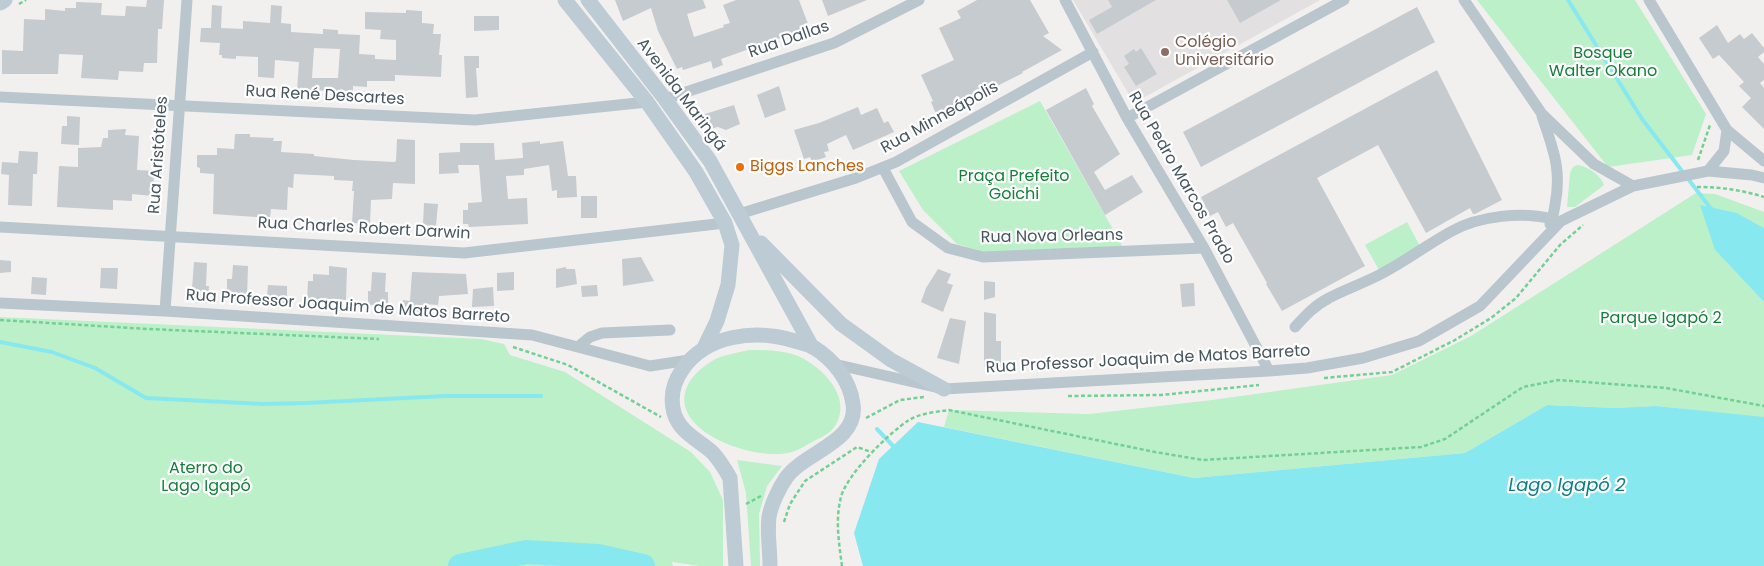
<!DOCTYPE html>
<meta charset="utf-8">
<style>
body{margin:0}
canvas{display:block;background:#f2efef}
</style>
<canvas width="1764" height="566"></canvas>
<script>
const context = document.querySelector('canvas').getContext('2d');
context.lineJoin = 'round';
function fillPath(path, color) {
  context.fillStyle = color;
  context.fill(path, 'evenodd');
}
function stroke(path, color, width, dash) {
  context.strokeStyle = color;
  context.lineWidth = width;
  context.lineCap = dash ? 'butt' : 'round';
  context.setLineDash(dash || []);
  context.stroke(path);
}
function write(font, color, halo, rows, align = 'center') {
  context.font = font + ' Poppins,sans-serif';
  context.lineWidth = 4.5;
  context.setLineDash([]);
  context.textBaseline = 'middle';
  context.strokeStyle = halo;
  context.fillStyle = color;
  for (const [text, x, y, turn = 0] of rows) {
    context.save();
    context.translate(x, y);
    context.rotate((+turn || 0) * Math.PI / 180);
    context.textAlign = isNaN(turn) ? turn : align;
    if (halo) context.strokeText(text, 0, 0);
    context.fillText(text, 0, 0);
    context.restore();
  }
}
fillPath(new Path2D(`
 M1073 0H1320L1134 103Z`), '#e3e0e2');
fillPath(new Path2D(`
 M1477 0H1635L1706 114 1692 155 1608 167Z
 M1040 101 1123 247 987 253 957 244 923 210 899 171Z
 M1577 165C1587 166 1601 175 1604 185L1575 207H1567L1570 173 1573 167Z
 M1696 193 1715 194 1764 212V228L1737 213 1715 250 1764 302V418L1656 406 1616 408 1547 405 1465 453 1194 478 944 427 949 410 1089 414 1212 400 1392 375 1471 336Z
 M1407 222 1421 248 1379 270 1365 245Z
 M0 317 481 339 504 344 510 355 565 372 691 452 710 472 723 500V566H700L672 562 673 566H0Z
 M749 350C765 350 783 350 798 356 825 368 856 402 832 430 827 435 818 439 812 442 806 445 799 450 792 452 755 463 660 429 690 381 697 371 708 362 720 357 729 354 740 352 749 350Z
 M737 460 782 466 767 486 759 514 760 566H751L746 493Z`), '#bcf0c9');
fillPath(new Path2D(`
 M1700 205 1737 213 1764 228V302L1715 250Z
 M1547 405 1616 408 1656 406 1764 417V566H863L854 533 879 459 918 422 1194 478 1465 453Z`), '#88e8ef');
stroke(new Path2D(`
 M1568 0 1642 119 1712 210
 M0 342 52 352 95 368 146 398 263 404 306 403 445 396H541
 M877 429 895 448`), '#88e8ef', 4);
stroke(new Path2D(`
 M460 566 526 552 598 556 643 566`), '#88e8ef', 24);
fillPath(new Path2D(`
 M147 0H164L162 29H158L157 63H144L143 72 119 71 118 80 81 78 83 55 59 54 58 74H2V50L23 51 24 19 45 20V9L65 11V8H76V2L102 3 101 15 125 16 126 6 146 7Z
 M615 0H703L706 8 687 14 694 37 724 27 723 25 730 23 723 5 736 0H799L808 24 805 26 806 29 721 59 723 65 713 69 711 61 683 70 682 67 677 69 658 31 651 8 623 21Z
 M822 0H867L828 16Z
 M977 0H1030L1049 33 1043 36 1062 50 1022 72 1023 73 995 87 997 92 984 98 981 92 958 103V104L936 114 931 102 933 101 921 75 954 60 939 28 961 18 957 11Z
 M1108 0H1156L1097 34 1089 20 1112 7Z
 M1227 0H1281L1240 23Z
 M212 5 222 6 221 28 243 29V21L270 23 271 5 282 6 281 23 291 24V32L323 34V29L338 30V34L360 35 359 54 375 55V59L396 60V40L380 39 381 30 365 29V12L406 13V10L422 11V23L434 24 433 34H441L439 55H442L441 77 395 75V81H367V87L353 86V91L297 90 299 62 275 60 274 78 258 77V57L236 56V59L222 58V55H219L220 43 200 42 201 28H211ZM314 48 340 49 338 78H312Z
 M1417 7 1435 42 1201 167 1183 132Z
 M474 16H499V30L474 31Z
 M1717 25 1728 43 1740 34 1744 39 1752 33 1764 48V52L1758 57 1764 64V80L1760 83 1764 88V129L1742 107 1751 98 1739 86 1744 82 1719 55 1713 59 1699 38Z
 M1141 48 1157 74 1136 86 1124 67 1129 64 1124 56 1134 49 1136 52Z
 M464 56H479V68H476L478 97 466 98Z
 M1437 70 1502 200 1475 214H1473L1470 208 1426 233 1378 145 1317 178 1365 266 1282 311 1266 284 1267 283 1233 223 1226 227 1218 212 1210 216 1201 197Z
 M779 86 786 110 765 118 757 95Z
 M1086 88 1094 104 1092 106 1120 154 1094 172 1105 190 1132 175 1143 192 1105 215 1046 110Z
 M734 105 740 124 726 130 718 127 710 129 705 114Z
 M858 107 861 115 877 108 884 123 888 121 894 132 853 150 846 135 827 144 829 151 824 152 826 157 812 162 810 157 804 159 794 130 819 123Z
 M67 116 80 117 79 145 61 144 62 126H67Z
 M126 129 125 135 139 136 137 170 154 171 153 196 132 194V201L113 200V210L57 207 59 166 78 167V148L101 147 103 138H108V130Z
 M235 134H250V137L274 138 273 141H282L281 152 314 154V156L354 160 394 162 396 161 397 139 415 140V184L393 183 392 199 371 200 370 224 352 223 354 191H352L353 181 334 180V176L294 174 293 188 288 187 287 210 271 209 270 218 213 214 214 174 200 173V168L197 167V155H217V148L234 149Z
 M540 141V144L563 141 568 176H576L577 197 557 198V190L552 191 549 165 524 169V175L506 176 508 199 527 198 528 224 469 227 468 224H463V210H468V203L482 202 479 165H458L459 173 439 174V153L460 152V143H494L495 160 523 158 522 143Z
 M19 151 38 152 37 174H33L32 206 8 205 9 175 1 174 2 162 18 163Z
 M581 196H597V218H581Z
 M424 203 438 204 436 226 423 225Z
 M641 257 654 281 623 286 622 259Z
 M0 260 11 261V272L0 273Z
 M194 262 207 263 206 286H209L208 303 191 302Z
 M233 265 248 266 247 298H231V296L227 295V279H232Z
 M329 266 347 268 346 300 328 299V302L307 300 308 281H313V274L329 275Z
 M566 267V269H575L577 284 556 288V269Z
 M101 268H118L117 289 100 288Z
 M938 269 951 274 947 283 953 285 943 312 921 302 926 288Z
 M372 272 386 273 385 292H388V306L368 305V291H371Z
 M412 272 466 274 468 294 439 296 438 305 425 304V312L402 311 403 300 410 301Z
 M514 272V290L497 291V273Z
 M32 277 47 278 46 295 31 294Z
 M984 281 995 282V297L984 300Z
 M1194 283 1195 306 1182 307 1180 284Z
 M268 285 287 286V300L284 299V306L271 305V297H267Z
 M597 285 598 296 582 297 581 286Z
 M493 287 494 306 472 307 473 289Z
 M984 312 996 314V341H1001V367H984Z
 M950 318 966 321 959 364 937 358Z`), '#c6cbcf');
stroke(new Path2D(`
 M19 4 26 0
 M1698 160 1710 125
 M1697 187C1720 187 1742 190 1764 197
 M0 320 148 329 379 339
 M513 347 568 365 661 417
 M1324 378 1392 372 1455 340 1491 318 1516 298 1560 245 1583 225
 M1068 396 1161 395 1259 385
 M866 418 900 400 924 397
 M746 504 761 496
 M784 522 790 504 805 481 857 447 871 452
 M842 566C839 543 835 520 841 497 847 474 889 433 909 420 921 413 936 412 949 410L1155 452 1203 460 1421 447 1445 439 1523 387 1558 380 1666 388 1764 406`), '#73d095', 2.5, [4, 2.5]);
stroke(new Path2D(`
 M1065 0 1127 118 1204 248 1269 371
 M1464 0 1542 114 1594 164 1633 186
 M1649 0 1727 130 1764 161
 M0 97 475 120 647 102
 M665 99 834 43 919 0
 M1542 116C1553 149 1562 169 1555 205 1554 211 1553 218 1550 224
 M1127 118 1344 0
 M883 168 912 222 948 248 983 257 1204 248
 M1708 171 1724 151 1727 130
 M739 214 856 178 896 162 1093 52
 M0 227 464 253 725 223
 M0 303 165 311 532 335 650 366 689 360
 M165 311 187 0
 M1295 327C1305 316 1315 305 1329 298 1346 289 1364 283 1381 274 1406 261 1428 244 1452 231 1479 216 1523 211 1552 219
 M579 346 590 337 602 333 670 330
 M834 364 944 389 1269 371 1307 368 1363 358 1419 341 1480 306 1561 221 1633 186 1708 171 1752 175 1764 178`), '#bac6cd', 11);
stroke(new Path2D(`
 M565 0 647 102 696 172 725 223 732 245 728 285 717 321 704 348
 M588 0 665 99 710 161 812 347
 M0 3 5 0
 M761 243 841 324 891 360 944 389
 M736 566 730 478C725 469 720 461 713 453 699 440 680 433 674 413 670 398 673 383 682 370 706 334 756 329 795 341 800 343 808 344 813 347 833 359 850 380 853 404 859 442 804 452 786 478 779 488 771 505 769 517 767 532 770 550 770 566`), '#bccbd4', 15);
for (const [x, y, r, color] of [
 [1165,52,5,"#8d6e63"],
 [740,167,5,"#e8710a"]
]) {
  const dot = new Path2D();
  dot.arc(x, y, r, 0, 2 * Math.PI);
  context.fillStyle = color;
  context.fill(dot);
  stroke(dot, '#fff', 2);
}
write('16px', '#47565d', '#fff', [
 ["Rua Dallas",789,40,-19],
 ["Avenida Maringá",681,95,53],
 ["Rua René Descartes",325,96,3],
 ["Rua Minneápolis",940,118,-29],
 ["Rua Aristóteles",159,155,-86],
 ["Rua Pedro Marcos Prado",1181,178,60],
 ["Rua Charles Robert Darwin",364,229,3],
 ["Rua Nova Orleans",1052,237,-1],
 ["Rua Professor Joaquim de Matos Barreto",348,307,4],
 ["Rua Professor Joaquim de Matos Barreto",1148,360,-3]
]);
write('16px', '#785e54', '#fff', [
 ["Colégio",1175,43],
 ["Universitário",1175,61]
], 'left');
write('16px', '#14813b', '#fff', [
 ["Bosque",1603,54],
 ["Walter Okano",1603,72],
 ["Praça Prefeito",1014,177],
 ["Goichi",1014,195],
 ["Parque Igapó 2",1661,319],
 ["Aterro do",206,469],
 ["Lago Igapó",206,487]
]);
write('16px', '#c56008', '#fff', [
 ["Biggs Lanches",750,167]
], 'left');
write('italic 18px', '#0a7f88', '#fff', [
 ["Lago Igapó 2",1567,486]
]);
</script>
